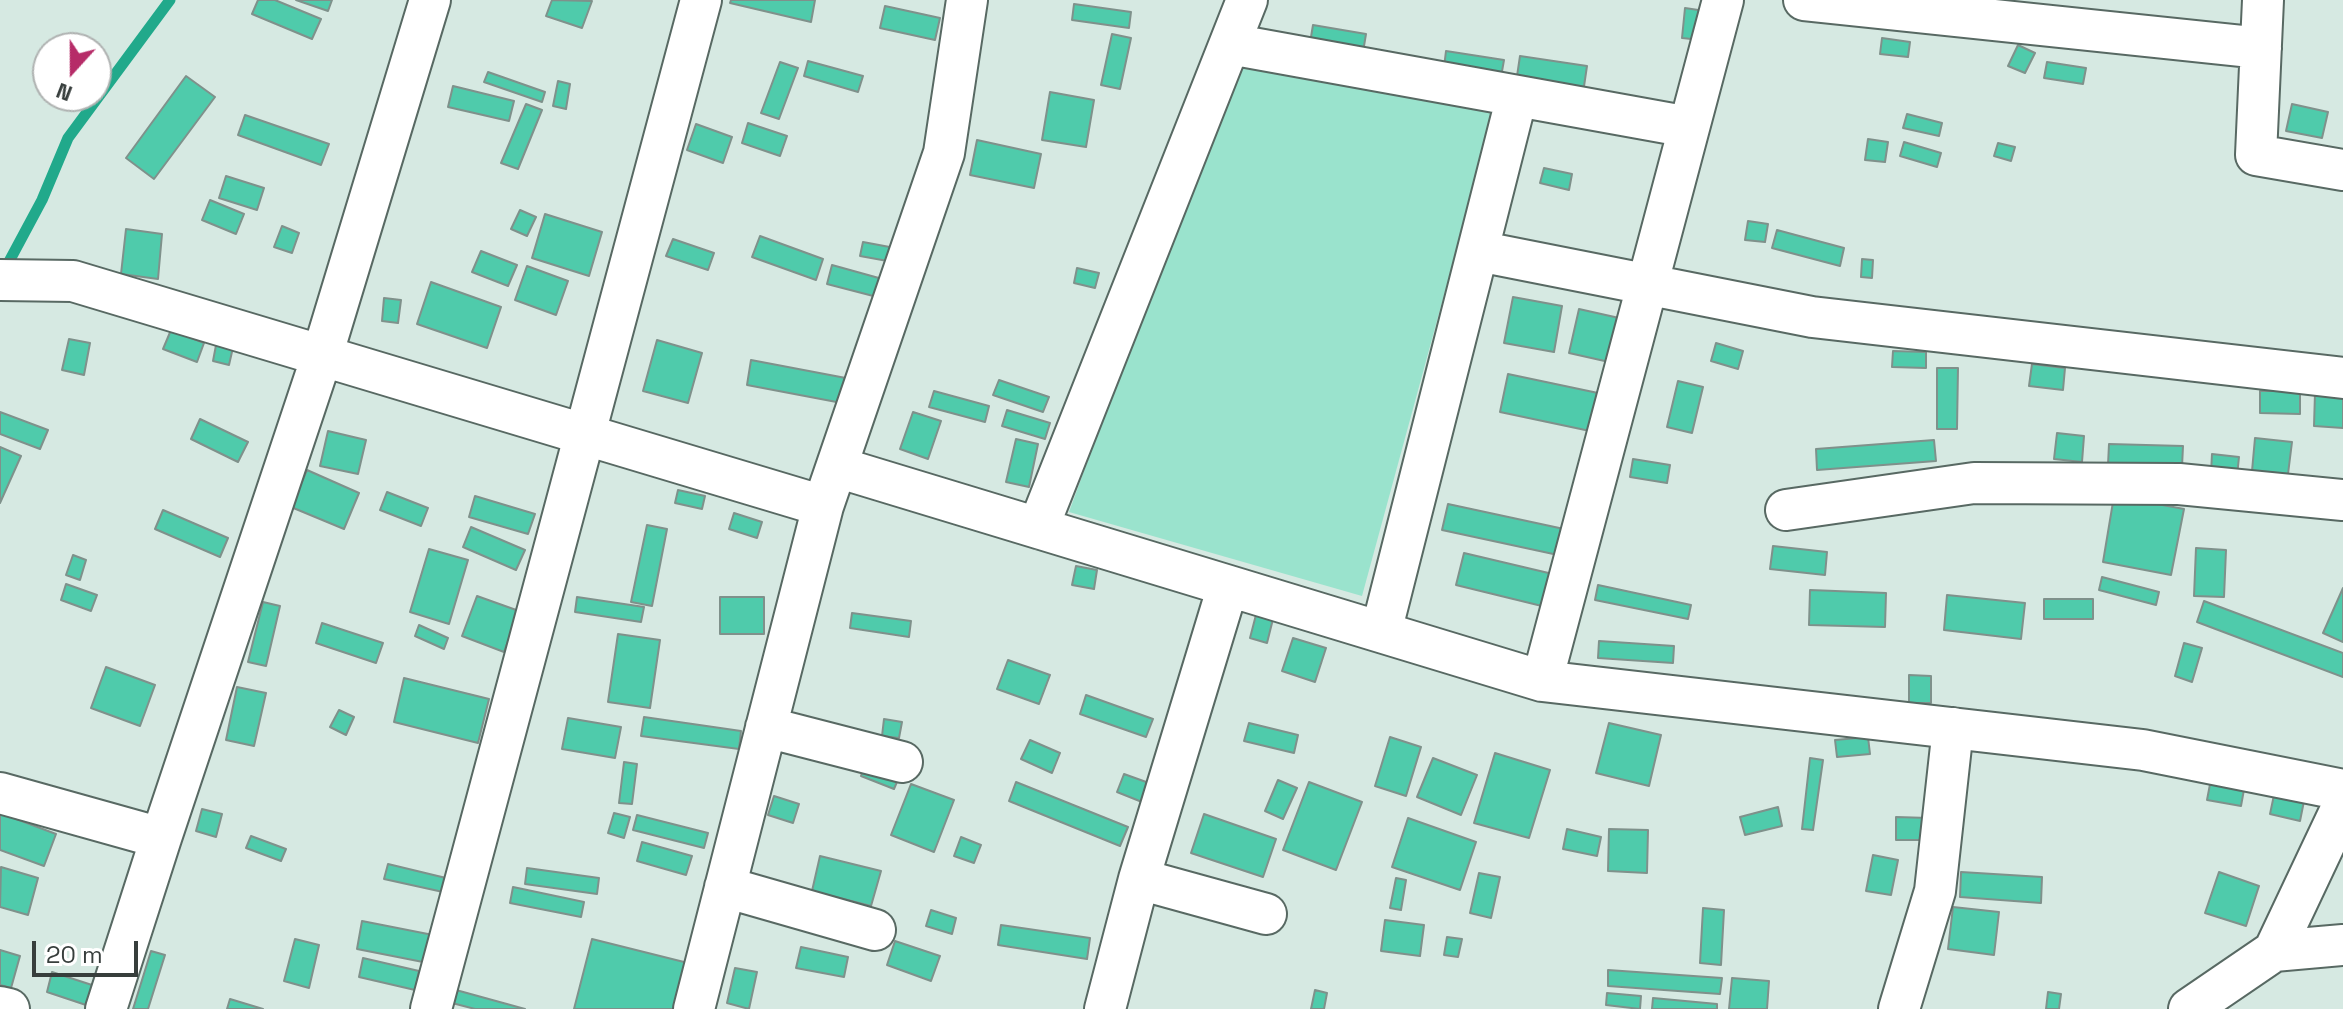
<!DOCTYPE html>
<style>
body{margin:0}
#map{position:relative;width:2343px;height:1009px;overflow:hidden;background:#d6e9e2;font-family:"Space Grotesk",sans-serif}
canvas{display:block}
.north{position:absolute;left:32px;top:32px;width:80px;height:80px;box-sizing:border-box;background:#fff;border:2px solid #afb2b1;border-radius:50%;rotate:201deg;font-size:22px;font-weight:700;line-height:32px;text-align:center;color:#373e3c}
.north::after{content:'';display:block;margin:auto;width:28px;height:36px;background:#b62c68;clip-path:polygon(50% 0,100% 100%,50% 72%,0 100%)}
.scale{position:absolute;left:32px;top:941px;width:106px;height:36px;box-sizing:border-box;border:4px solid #373e3c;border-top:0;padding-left:10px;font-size:24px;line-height:28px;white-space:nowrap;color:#373e3c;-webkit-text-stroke:6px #fff;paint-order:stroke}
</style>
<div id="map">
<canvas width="2343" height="1009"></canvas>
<div class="north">N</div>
<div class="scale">20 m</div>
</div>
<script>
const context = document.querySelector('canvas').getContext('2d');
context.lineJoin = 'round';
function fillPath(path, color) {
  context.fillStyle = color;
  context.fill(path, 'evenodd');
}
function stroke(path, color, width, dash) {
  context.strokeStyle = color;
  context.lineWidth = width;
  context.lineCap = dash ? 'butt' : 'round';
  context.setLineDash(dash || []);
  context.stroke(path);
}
fillPath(new Path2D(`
 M1237 52 1496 104 1362 596 1069 512Z`), '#9ae3cd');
stroke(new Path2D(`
 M4 271 42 200 68 138 170 0`), '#21a98b', 11);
const building = new Path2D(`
 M258 0H275L321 19 312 39 252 14Z
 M296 0H332L328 11Z
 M552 0 592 1 582 28 546 16Z
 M731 0H815L811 22 730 3Z
 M1074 4 1131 12 1129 28 1072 20Z
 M885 6 940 18 935 40 880 28Z
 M1685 8 1705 11 1701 40 1682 38Z
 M1313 25 1366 34 1363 52 1310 43Z
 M1112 34 1131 38 1120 89 1101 85Z
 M1882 38 1910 42 1908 57 1880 54Z
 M2018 45 2035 53 2025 73 2008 66Z
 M1446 51 1504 60 1501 77 1444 67Z
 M1520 56 1587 66 1583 93 1516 83Z
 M808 61 863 76 858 92 804 76Z
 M780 62 798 68 779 119 761 113Z
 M2047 62 2086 68 2083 84 2044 78Z
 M488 72 545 92 542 102 484 82Z
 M186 76 215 97 154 179 126 158Z
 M558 81 570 84 566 109 553 106Z
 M453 86 514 101 509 121 448 107Z
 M1050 92 1094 100 1086 147 1042 140Z
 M526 104 542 110 518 169 501 163Z
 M2292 104 2328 112 2322 138 2286 131Z
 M1907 114 1942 123 1939 136 1903 128Z
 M245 115 329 144 321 165 238 135Z
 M748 123 787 136 780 156 742 143Z
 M696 124 732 137 723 163 687 150Z
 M1868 139 1888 142 1885 162 1865 160Z
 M977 140 1041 154 1034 188 970 175Z
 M1904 142 1941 153 1937 167 1900 156Z
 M1998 143 2015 147 2011 161 1994 156Z
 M1544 168 1572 174 1569 190 1540 183Z
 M226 176 264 188 257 210 219 198Z
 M210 200 244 214 236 234 202 220Z
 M520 210 536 217 527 236 511 229Z
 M545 214 602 232 589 276 532 258Z
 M1748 221 1768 224 1765 242 1745 240Z
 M282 226 299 233 292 253 274 247Z
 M126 229 162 234 158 279 121 274Z
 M1777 230 1844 248 1840 266 1772 248Z
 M760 236 823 259 816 280 752 257Z
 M673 239 714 253 708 270 666 256Z
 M863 242 895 248 893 262 860 256Z
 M481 251 517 265 508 286 472 272Z
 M1862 259 1873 260 1872 278 1861 277Z
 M832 265 886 280 881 298 827 284Z
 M527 266 568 281 556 315 515 300Z
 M1077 268 1099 273 1095 288 1074 283Z
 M431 282 501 307 487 348 417 324Z
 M1513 297 1562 306 1554 352 1504 343Z
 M384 298 401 300 398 323 382 321Z
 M1579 309 1628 320 1618 364 1569 353Z
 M171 330 204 343 197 362 163 349Z
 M69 339 90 343 84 375 62 370Z
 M217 340 234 343 229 365 213 361Z
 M657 340 702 353 688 403 643 391Z
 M1716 343 1743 351 1738 369 1711 361Z
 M1893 351 1926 352V368L1892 367Z
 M751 360 851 379 847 404 747 385Z
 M2032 364 2065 368 2063 390 2029 386Z
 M1937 368H1958L1957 429H1937Z
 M1508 374 1598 393 1590 431 1500 412Z
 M999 380 1049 397 1043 412 993 395Z
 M1678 381 1703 387 1692 433 1667 427Z
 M934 391 989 406 985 422 929 407Z
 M2260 391H2300V414L2260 413Z
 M2315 393 2343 394V428L2314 426Z
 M1007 410 1050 423 1045 439 1002 426Z
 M0 412 48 430 40 449 0 434Z
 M913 412 941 421 928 459 900 449Z
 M200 419 248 442 238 462 191 439Z
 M328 431 366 440 358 474 320 466Z
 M2057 433 2084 436 2082 462 2054 459Z
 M2255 438 2292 442 2288 474 2252 471Z
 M1016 439 1038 444 1029 487 1006 482Z
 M1934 440 1936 461 1817 470 1816 449Z
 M2109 444 2183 446 2182 467 2108 465Z
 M0 447 21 456 0 503Z
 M2212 454 2239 457 2237 476 2211 473Z
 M1633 459 1670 465 1667 483 1630 477Z
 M307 470 359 493 344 529 291 507Z
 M678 490 705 496 702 509 675 503Z
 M387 492 428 508 421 526 380 510Z
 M475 496 535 514 528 534 469 517Z
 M2114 496 2184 509 2171 575 2103 562Z
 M1448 504 1564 529 1558 555 1442 530Z
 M163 510 228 538 220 557 155 529Z
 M734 513 762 522 757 538 729 529Z
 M647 525 667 529 652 606 631 602Z
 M471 527 525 550 516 570 463 547Z
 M1773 546 1827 552 1825 575 1770 569Z
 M2196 548 2226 550 2224 597 2194 596Z
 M429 549 468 560 449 624 410 612Z
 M1464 553 1557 575 1550 608 1456 585Z
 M73 555 86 560 80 580 66 575Z
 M1076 566 1097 570 1094 589 1072 585Z
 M2102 577 2159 592 2156 605 2099 590Z
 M66 584 97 595 91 611 61 600Z
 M1598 585 1691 605 1688 619 1595 600Z
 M2343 588V642L2323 633Z
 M1810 590 1886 593 1885 627 1809 625Z
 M1947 595 2025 603 2021 639 1944 630Z
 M477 596 519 611 504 652 462 636Z
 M577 597 644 607 641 622 575 612Z
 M720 597H764V634H720Z
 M2044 599H2093V619H2044Z
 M2204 601 2343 653V677L2197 622Z
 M263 602 280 606 266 666 248 662Z
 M1258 607 1275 611 1267 643 1250 638Z
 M852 613 911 621 909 637 850 628Z
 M322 623 383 643 376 663 316 643Z
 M419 625 448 638 444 649 415 636Z
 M618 634 660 640 650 708 608 702Z
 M1293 638 1326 648 1315 682 1282 671Z
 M1599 641 1674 646 1673 663 1598 658Z
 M2184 643 2202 648 2192 682 2175 676Z
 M1008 660 1050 675 1039 704 997 689Z
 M106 667 155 685 140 726 91 708Z
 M1909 675 1931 676V703H1909Z
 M404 678 489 699 478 743 394 722Z
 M237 687 266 693 254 746 226 740Z
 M1086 695 1153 719 1146 737 1080 714Z
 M339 710 354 717 346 735 330 727Z
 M644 717 741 731 739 749 641 736Z
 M568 718 621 727 615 758 562 749Z
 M884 719 902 722 899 738 882 736Z
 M1249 723 1298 735 1294 753 1244 741Z
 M1609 723 1661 735 1649 786 1596 773Z
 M1390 737 1421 747 1406 796 1375 786Z
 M1868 737 1870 754 1837 757 1835 740Z
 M1030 740 1060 753 1052 773 1021 759Z
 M1495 753 1550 770 1529 838 1474 823Z
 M1433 758 1477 775 1461 815 1417 797Z
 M1810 758 1823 760 1813 830 1802 829Z
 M624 762 637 764 632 804 619 803Z
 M865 764 899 777 894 789 861 776Z
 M1124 774 1149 783 1142 802 1117 792Z
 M2211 779 2245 784 2241 806 2207 800Z
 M1278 780 1297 788 1283 819 1265 811Z
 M1016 782 1128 827 1120 846 1009 801Z
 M1309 782 1362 802 1336 870 1283 850Z
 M911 784 954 800 934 852 891 835Z
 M2274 795 2304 801 2300 821 2270 814Z
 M774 796 799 804 793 823 768 815Z
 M1778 807 1782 826 1745 835 1740 817Z
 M202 809 222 814 216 837 196 831Z
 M0 813 56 834 44 866 0 850Z
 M614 813 630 817 624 838 608 833Z
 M1204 814 1276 839 1263 877 1191 853Z
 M637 815 708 833 704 848 633 830Z
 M1896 817 1929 818 1928 840H1896Z
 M1408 818 1476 842 1460 890 1392 867Z
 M1567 829 1601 837 1597 856 1563 849Z
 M1609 829 1648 830 1647 873 1608 871Z
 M251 836 286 849 281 861 246 848Z
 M961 837 981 845 974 863 954 856Z
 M642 842 692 856 686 875 637 861Z
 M1873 855 1898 860 1891 895 1866 891Z
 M820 856 881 871 871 906 812 891Z
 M388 864 446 878 443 892 384 879Z
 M1 867 38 878 28 915 0 907Z
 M527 868 599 878 597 894 525 884Z
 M1961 872 2042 877 2041 903 1960 897Z
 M2219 872 2259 886 2246 926 2205 913Z
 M1479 873 1500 877 1491 918 1470 913Z
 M1396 878 1406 880 1401 910 1390 908Z
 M513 887 584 902 581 917 510 903Z
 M1953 907 1999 912 1994 955 1948 949Z
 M1703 908 1724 910 1721 965 1700 963Z
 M931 910 956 918 952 934 926 926Z
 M1385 920 1424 925 1420 956 1381 951Z
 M362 921 433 935 428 963 357 949Z
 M1001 925 1090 938 1087 959 998 945Z
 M1447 937 1462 939 1458 957 1444 955Z
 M295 939 319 945 309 988 284 981Z
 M592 939 692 964 681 1009H574Z
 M895 941 940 956 931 981 887 965Z
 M801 947 848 957 844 977 796 968Z
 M0 950 20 956 11 988 0 985Z
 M151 951 165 955 148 1009H133Z
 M363 958 419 971 415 990 359 977Z
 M735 968 757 972 749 1009 727 1003Z
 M1608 970 1722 978 1720 994 1608 986Z
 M52 972 95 986 89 1006 47 992Z
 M1732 978 1769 981 1767 1009H1729Z
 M456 990 525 1009H475L452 1003Z
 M1315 990 1327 993 1324 1009H1311Z
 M2048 992 2061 994 2059 1009H2046Z
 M1607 993 1641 996 1640 1009 1606 1005Z
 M1653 998 1717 1004V1009H1652Z
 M230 999 263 1009H227Z`);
fillPath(building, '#4fcbab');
stroke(building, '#7f918b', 2);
const minor = new Path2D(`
 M1804 0 2261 48
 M2263 0 2256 155 2343 170
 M1230 44 1689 127
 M1478 251 1812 317 2343 378
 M0 280 73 281 823 506
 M837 467 1542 681 2143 750 2343 790
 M1786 510 1974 483 2179 484 2343 500
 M1038 528 1247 0
 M1381 632 1517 96
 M1542 681 1723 0
 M766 727 902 762
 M0 793 161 838
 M1139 879 1266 914
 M725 887 875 930
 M2274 951 2343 945
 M0 1007 9 1009
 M106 1009 161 838 322 356 430 0
 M431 1009 701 0
 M694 1009 823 506 944 153 967 0
 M1105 1009 1139 879 1228 586
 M1899 1009 1935 891 1953 728
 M2189 1009 2274 951 2343 805`);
stroke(minor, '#586963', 44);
stroke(minor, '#fff', 40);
</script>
